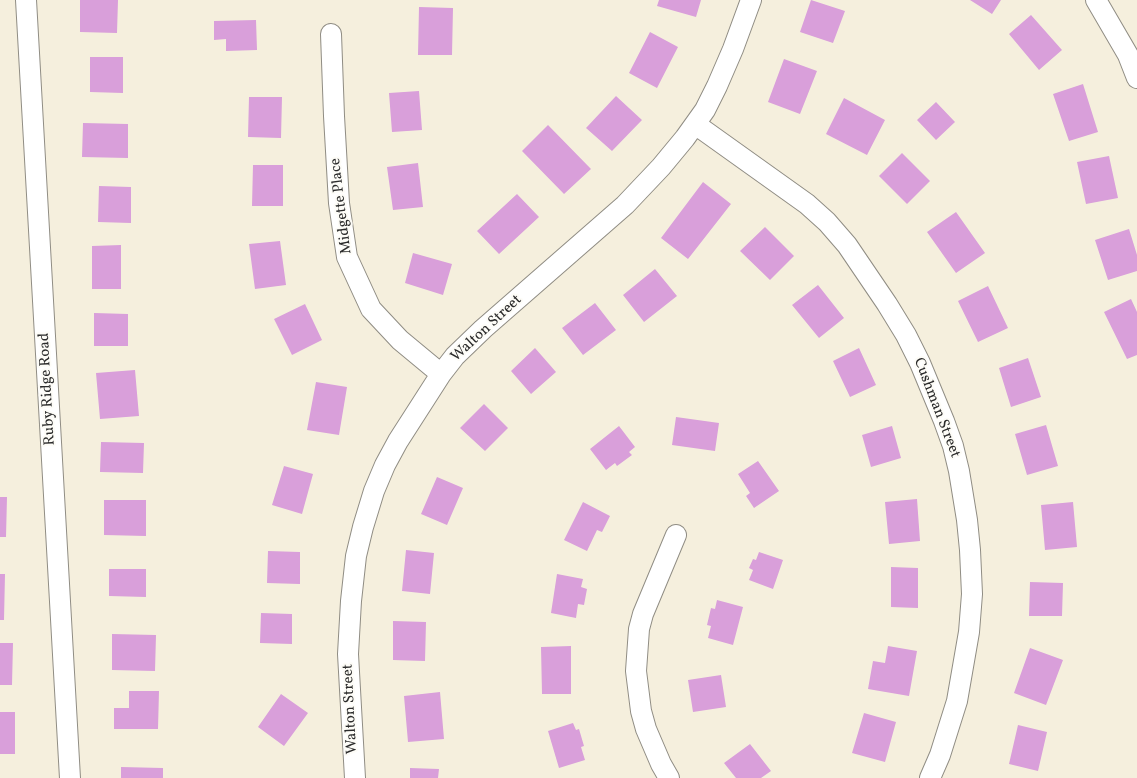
<!DOCTYPE html>
<style>
body{margin:0}
canvas{display:block;background:#f5efdd}
</style>
<canvas width="1137" height="778"></canvas>
<script>
const context = document.querySelector('canvas').getContext('2d');
context.lineJoin = 'round';
function fillPath(path, color) {
  context.fillStyle = color;
  context.fill(path, 'evenodd');
}
function stroke(path, color, width, dash) {
  context.strokeStyle = color;
  context.lineWidth = width;
  context.lineCap = dash ? 'butt' : 'round';
  context.setLineDash(dash || []);
  context.stroke(path);
}
function write(font, color, halo, rows, align = 'center') {
  context.font = font + ' Vollkorn,serif';
  context.lineWidth = 4;
  context.setLineDash([]);
  context.textBaseline = 'middle';
  context.strokeStyle = halo;
  context.fillStyle = color;
  for (const [text, x, y, turn = 0] of rows) {
    context.save();
    context.translate(x, y);
    context.rotate((+turn || 0) * Math.PI / 180);
    context.textAlign = isNaN(turn) ? turn : align;
    if (halo) context.strokeText(text, 0, 0);
    context.fillText(text, 0, 0);
    context.restore();
  }
}
fillPath(new Path2D(`
 M80 0H118L117 33 80 32Z
 M659 0H701L696 17 657 6Z
 M811 0 845 11 833 43 800 32Z
 M970 0H1001L992 14Z
 M419 7 453 8 452 55H418Z
 M1031 15 1062 50 1039 70 1009 34Z
 M256 20 257 50 226 51V39L214 40V21Z
 M650 32 678 47 657 88 629 73Z
 M90 57H123V93L90 92Z
 M784 59 817 71 800 114 768 102Z
 M1083 84 1098 132 1069 141 1053 94Z
 M419 91 422 130 392 132 389 93Z
 M616 96 642 120 612 151 586 128Z
 M249 97H282L281 138 248 137Z
 M844 98 885 120 867 155 826 134Z
 M936 102 955 122 936 140 917 120Z
 M83 123 128 124V158L82 157Z
 M548 125 591 169 564 194 522 151Z
 M902 153 930 181 907 204 879 176Z
 M1109 156 1118 198 1086 204 1077 162Z
 M418 163 423 207 393 210 387 167Z
 M253 165H283V206H252Z
 M703 182 731 204 688 259 661 238Z
 M99 186 131 187V223L98 222Z
 M517 194 539 217 499 254 477 231Z
 M956 212 985 253 956 273 927 232Z
 M765 227 794 256 770 280 740 251Z
 M1129 229 1137 255V271L1108 280 1095 240Z
 M280 241 286 285 255 289 249 244Z
 M121 245V289H92V246Z
 M413 253 452 264 443 295 405 283Z
 M655 269 677 296 644 322 623 295Z
 M818 285 844 318 819 338 792 305Z
 M988 286 1008 328 978 342 958 301Z
 M1131 299 1137 312V355L1127 359 1104 312Z
 M595 303 616 330 583 355 562 328Z
 M305 304 322 340 292 355 274 319Z
 M94 313 128 314V346H94Z
 M535 348 556 372 531 394 511 371Z
 M859 348 876 385 850 397 833 361Z
 M1028 358 1041 397 1011 407 999 368Z
 M135 370 139 416 100 419 96 373Z
 M316 382 347 387 339 435 307 430Z
 M484 404 508 428 485 451 460 428Z
 M676 417 719 423 715 451 672 445Z
 M1046 425 1058 466 1027 475 1015 434Z
 M619 426 635 447 629 452 632 455 617 466 615 463 606 470 590 449Z
 M892 426 901 458 871 467 862 435Z
 M101 442 144 443 143 473 100 472Z
 M758 461 779 491 754 508 746 496 750 493 738 474Z
 M284 466 313 474 302 514 272 505Z
 M437 477 463 488 447 525 421 514Z
 M0 497H7L6 537H0Z
 M917 499 920 541 889 544 885 502Z
 M104 500H146V536L104 535Z
 M583 502 610 516 602 532 597 530 587 551 564 540Z
 M1073 502 1077 547 1045 550 1041 505Z
 M406 550 434 553 430 594 402 591Z
 M268 551 300 552V584L267 583Z
 M759 552 783 560 773 589 749 580 753 570 749 568 753 559 756 560Z
 M891 567 918 568V608L891 607Z
 M109 569H146V597L109 596Z
 M0 574H5L4 620H0Z
 M557 574 583 579 581 587 587 589 584 605 578 604 576 618 551 613Z
 M1030 582 1063 583 1062 616H1029Z
 M717 600 743 607 733 645 708 638 711 626 707 625 711 608 715 609Z
 M261 613 292 614V644L260 643Z
 M393 621 426 622 425 661 393 660Z
 M112 634 156 635 155 671 112 670Z
 M0 643H13L12 685H0Z
 M571 646V694H542L541 647Z
 M888 646 917 651 909 696 868 689 873 661 885 663Z
 M1030 648 1063 660 1046 705 1014 693Z
 M721 675 726 707 693 712 688 680Z
 M129 691H159L158 729H114V708H129Z
 M440 692 444 739 408 742 404 696Z
 M281 694 308 713 284 746 258 727Z
 M0 712H15V754H0Z
 M864 713 896 722 885 762 852 753Z
 M573 723 576 730 579 729 584 746 581 747 585 760 559 768 548 731Z
 M1018 725 1047 732 1038 771 1009 764Z
 M750 744 771 771 761 778H736L724 763Z
 M121 767 163 768V778H121Z
 M410 768 439 769 438 778H410Z`), '#d99fda');
const minor = new Path2D(`
 M26 0 70 778
 M1096 0 1128 55 1137 78
 M331 34 334 116 339 203 347 257 371 309 400 340 441 374
 M695 124 807 204 827 222 847 245 887 304 906 335 920 363 944 421 953 446 959 471 967 520 970 550 972 594 969 632 957 701 940 755 930 778
 M355 778 348 654 351 601 356 556 363 527 374 491 385 465 398 441 441 374 455 356 483 329 625 205 661 167 685 138 705 110 717 86 733 49 751 0
 M669 778 661 764 646 729 641 711 636 671 639 629 643 614 676 535`);
stroke(minor, '#908d84', 22);
stroke(minor, '#fff', 20);
write('15px', '#2b2b2b', '#fdfcf7', [
 ["Midgette Place",342,206,-97],
 ["Walton Street",487,329,-43],
 ["Ruby Ridge Road",48,389,-93],
 ["Cushman Street",936,408,69],
 ["Walton Street",351,709,-93]
]);
</script>
